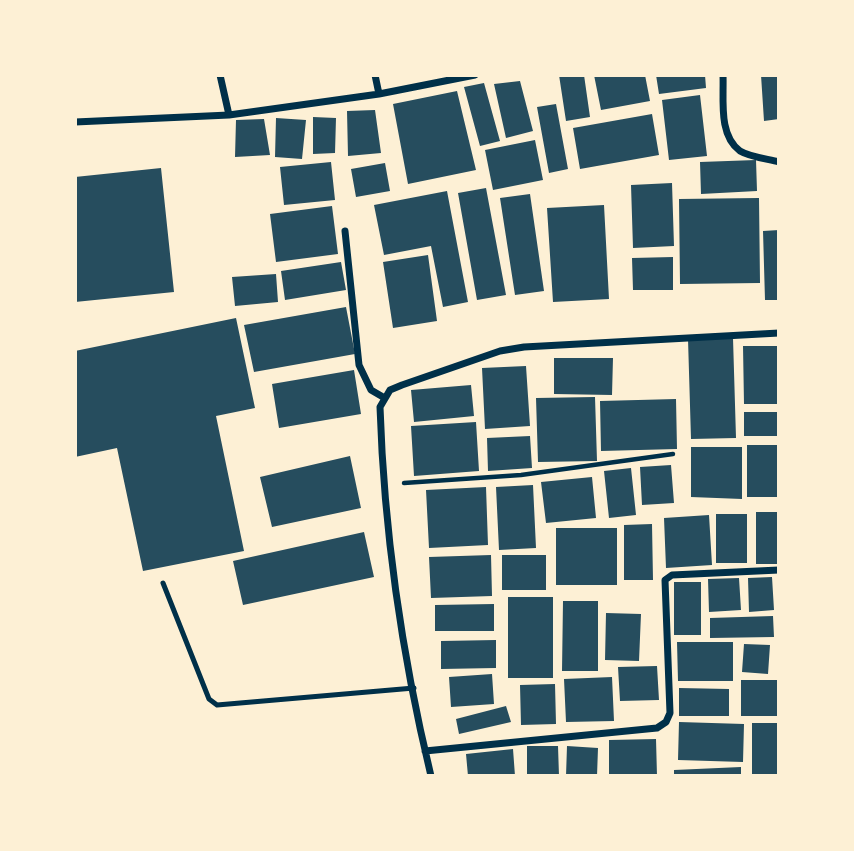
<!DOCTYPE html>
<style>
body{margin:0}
#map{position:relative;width:854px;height:851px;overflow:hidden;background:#fdf0d5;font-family:Bitter,serif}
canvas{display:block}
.frame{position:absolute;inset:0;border:77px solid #fdf0d5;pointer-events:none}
</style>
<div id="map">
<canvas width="854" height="851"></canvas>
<div class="frame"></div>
</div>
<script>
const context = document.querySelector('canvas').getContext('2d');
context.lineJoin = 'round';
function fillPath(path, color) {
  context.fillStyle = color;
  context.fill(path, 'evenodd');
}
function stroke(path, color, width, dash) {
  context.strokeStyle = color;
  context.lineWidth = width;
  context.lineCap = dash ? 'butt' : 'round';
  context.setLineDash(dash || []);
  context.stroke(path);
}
fillPath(new Path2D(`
 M559 75H584L590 117 566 121Z
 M594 75H645L650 101 601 110Z
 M656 75H705L706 88 659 94Z
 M761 75H779V119L764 121Z
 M520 81 533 131 506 138 494 84Z
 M484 83 500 141 480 146 464 87Z
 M457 91 476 170 408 184 393 104Z
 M700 95 707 156 669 160 662 100Z
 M556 104 568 169 549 173 537 107Z
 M375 110 381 153 348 156 347 111Z
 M652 114 659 155 580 169 573 128Z
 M313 117 336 118 335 153 313 154Z
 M276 118 306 120 302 159 275 157Z
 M264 119 270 155 235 157 236 120Z
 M535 140 543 180 493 190 485 150Z
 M756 160 757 191 701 194 700 162Z
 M331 162 335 200 284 205 280 167Z
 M385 163 390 191 356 197 351 169Z
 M161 168 174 292 75 302V177Z
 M672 183 674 246 633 248 631 185Z
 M486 188 506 295 477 300 458 193Z
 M447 191 468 302 443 307 431 246 384 255 374 205Z
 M530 194 544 291 515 295 500 198Z
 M759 198 760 283 680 284 679 199Z
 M604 205 609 299 553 302 547 208Z
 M332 206 338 254 276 262 270 214Z
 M779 230V300H765L763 231Z
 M428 255 437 321 393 328 383 262Z
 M673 257V290H633L632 258Z
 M341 262 346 290 285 300 281 271Z
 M276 274 278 302 235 306 232 277Z
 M346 307 355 354 254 372 244 325Z
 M236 318 255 408 216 416 244 551 143 571 117 448 75 457V351Z
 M733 338 736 438 691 439 688 339Z
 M743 346H779V404H744Z
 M554 358H613L612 395 554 394Z
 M526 366 530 426 485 429 482 368Z
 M354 370 361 414 279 428 272 384Z
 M471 385 474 416 414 422 411 390Z
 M595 397 597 461 538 462 536 398Z
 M676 399 677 449 601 451 600 401Z
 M744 412H779V436H744Z
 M476 422 479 471 414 476 411 426Z
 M530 436 532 468 488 471 487 438Z
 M747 445H779V497H747Z
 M691 447H742V499L691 497Z
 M350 456 361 508 272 527 260 477Z
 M671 465 674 503 642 505 640 467Z
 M631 468 636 515 609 518 604 471Z
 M592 477 596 518 546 523 541 482Z
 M533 485 536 548 499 550 496 487Z
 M486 487 488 545 429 548 426 490Z
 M756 512H779V564H756Z
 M716 514H747V563H716Z
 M709 515 712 565 666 568 664 518Z
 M652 524 653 580H624V525Z
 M556 528H617V585H556Z
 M364 532 374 577 243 605 233 561Z
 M491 555 492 596 431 598 429 557Z
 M502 555H546V590H502Z
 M772 577 774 610 749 612 748 578Z
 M739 578 741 610 709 612 708 579Z
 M674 582H701V635H674Z
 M508 597H553V678H508Z
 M563 601H598V671H562Z
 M494 604V631H435V605Z
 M606 613 641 614 639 661 605 660Z
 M773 616 774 637 710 638V618Z
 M496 640V668L441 669V641Z
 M677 642H733V681H678Z
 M744 644 770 645 768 674 742 672Z
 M657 666 659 700 620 701 618 667Z
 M492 674 494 704 451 707 449 677Z
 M612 677 614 721 566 722 564 679Z
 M741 680H779V716H741Z
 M555 684 556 724 521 725 520 685Z
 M679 688 729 689V716H679Z
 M506 706 511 722 459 734 456 719Z
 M679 722 744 724 743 762 678 760Z
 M752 723H779V776H752Z
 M656 739 657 776H609V740Z
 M527 746H558L559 776H527Z
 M567 746 598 748 597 776H566Z
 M513 749 515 776H468L466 754Z
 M741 767V776H674V770Z`), '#264d5e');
stroke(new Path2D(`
 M404 483 521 475 673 454`), '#003049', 4.5);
stroke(new Path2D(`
 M163 583 209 699 217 705 414 688`), '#003049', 5);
stroke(new Path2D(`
 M220 75 229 115
 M375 75 379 94
 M723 75C724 99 718 135 740 151 750 157 768 159 779 162
 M75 122 229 115 379 94 475 75
 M345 231 359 365 371 390 383 397
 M425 751 657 728 666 722 670 713 665 580 672 575 779 570
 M431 776C402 656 384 530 380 407L390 390 402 385 500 351 524 347 779 333`), '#003049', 7);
</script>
